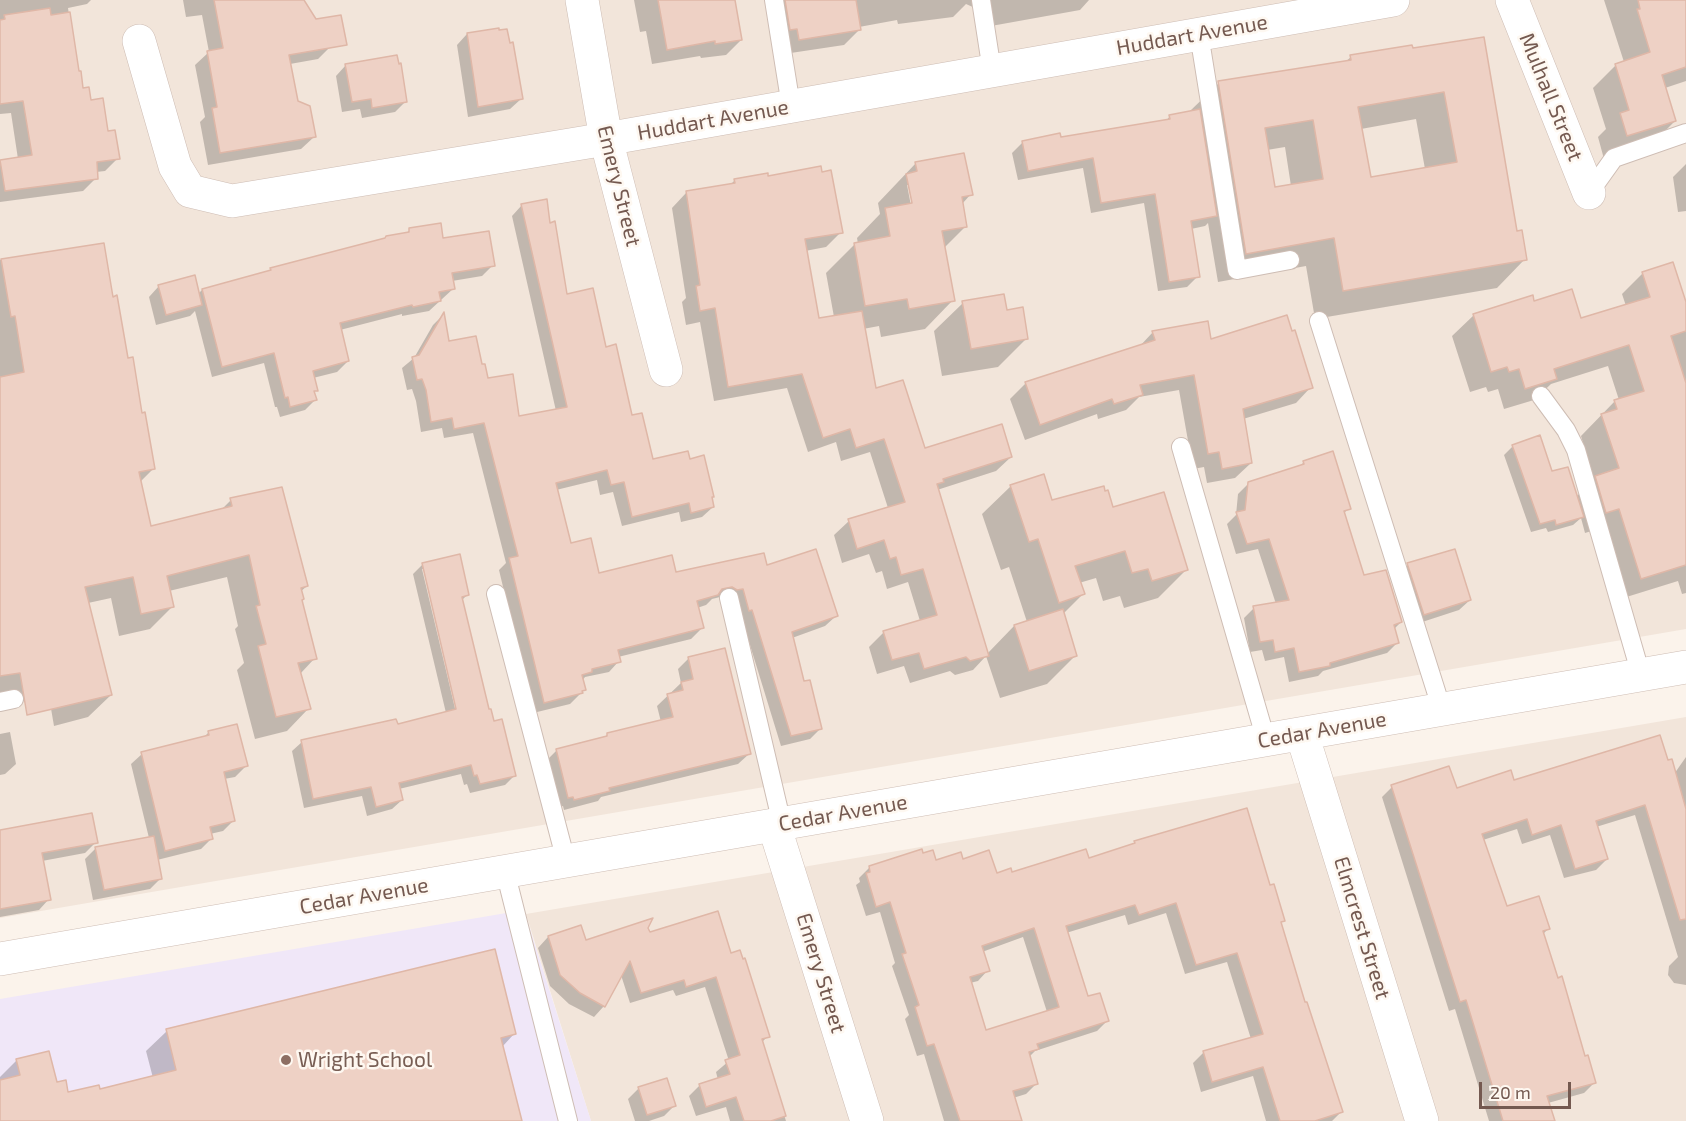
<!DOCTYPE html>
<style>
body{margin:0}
#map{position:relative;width:1686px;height:1121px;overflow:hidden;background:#fbf3eb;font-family:"Exo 2",sans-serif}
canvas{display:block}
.scale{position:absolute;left:1479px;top:1082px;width:92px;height:27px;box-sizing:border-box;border:3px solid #745950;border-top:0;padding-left:8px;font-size:18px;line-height:21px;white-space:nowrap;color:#745950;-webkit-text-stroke:4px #fef8f1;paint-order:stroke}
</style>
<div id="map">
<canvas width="1686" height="1121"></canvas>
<div class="scale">20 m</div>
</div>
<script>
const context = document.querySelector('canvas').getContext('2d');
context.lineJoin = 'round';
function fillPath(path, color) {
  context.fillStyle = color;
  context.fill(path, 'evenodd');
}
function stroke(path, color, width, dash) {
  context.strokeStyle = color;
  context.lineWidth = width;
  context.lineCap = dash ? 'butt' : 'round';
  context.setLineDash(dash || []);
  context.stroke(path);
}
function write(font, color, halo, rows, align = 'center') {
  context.font = font + ' "Exo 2",sans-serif';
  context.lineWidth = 5;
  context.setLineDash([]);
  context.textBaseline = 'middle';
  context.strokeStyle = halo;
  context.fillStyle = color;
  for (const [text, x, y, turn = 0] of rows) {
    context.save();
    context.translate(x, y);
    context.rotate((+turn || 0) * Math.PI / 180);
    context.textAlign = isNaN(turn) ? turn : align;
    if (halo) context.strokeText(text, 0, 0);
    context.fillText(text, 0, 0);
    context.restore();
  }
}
fillPath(new Path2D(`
 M0 0H1686V629L0 918Z
 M1686 717V1121H591L526 914Z`), '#f2e5da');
fillPath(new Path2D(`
 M524 910 591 1121H0V999Z`), '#f0e7f8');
fillPath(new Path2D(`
 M0 0H91L87 4 68 8 78 73 82 89 107 132 118 158 105 171 96 172V178L83 191 0 202V163L18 159 11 113 0 114Z
 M183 0H303L330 47 318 59 290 64 297 102 314 137 301 149 208 165 200 122 205 117 195 65 209 52 202 15 186 17Z
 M634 0H735L741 40 726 55 701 58 700 56 652 64 646 31 640 32Z
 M767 0H1089L1080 10 980 28 975 8 966 4 953 17 898 24 897 20 859 27V30L844 45 784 54Z
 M1604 0H1684L1686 8V81L1665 88 1675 121 1652 144 1604 159 1598 137 1606 129 1593 88 1616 65 1624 62Z
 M506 30 521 99 510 109 468 117 457 45 467 34Z
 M1482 38 1515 233 1525 259 1497 288 1315 319 1306 266 1218 282 1208 223 1205 226 1191 229 1198 276 1187 287 1158 291 1144 203 1091 213 1083 168 1018 180 1012 153 1023 142 1059 139 1166 121 1170 116 1190 111 1219 83 1344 63 1351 57 1412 50ZM1416 119 1425 169 1370 179 1361 129ZM1285 147 1291 186 1274 189 1267 150Z
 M346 65 405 102 395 112 362 118 360 109 342 112 336 76Z
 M916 163 971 194 962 204 966 226 944 248 953 300 925 329 881 337 879 326 863 329 874 390 924 450 1011 457 996 471 937 490 987 654 1014 626 1027 622 1009 567 1001 570 982 514 1011 486 1051 502 1112 508 1186 570 1158 598 1124 608 1120 596 1103 601 1096 578 1079 583 1083 594 1063 614 1076 655 1047 684 1000 698 986 656 973 670 955 675 950 671 910 683 904 666 877 674 869 647 884 632 920 621 908 582 887 589 882 571 876 573 869 554 842 563 834 535 849 521 888 508 870 452 841 461 836 442 808 452 787 388 714 401 700 322 686 325 682 302 686 298 672 208 686 193 729 186 735 180 841 232 826 247 805 251 817 320 834 317 826 273 855 244H858L857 238 880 214 878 203ZM907 185H910L914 210 912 211Z
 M1686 164V211L1678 212 1673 177Z
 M522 205 549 224 566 296 605 349 631 417 652 461H689L711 498 713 507 702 517 681 522 679 512 622 526 613 492 600 495 597 480 556 490 570 545 598 575 675 574 766 567 836 616 825 626 792 638 803 683 821 728 810 739 781 746 742 619 720 597 712 599 706 605 697 608 702 628 691 639 618 657 619 661 609 672 585 677 582 681 584 690 570 704 533 713 499 570 506 563 473 433 444 438 442 428 421 432 416 401 412 389 407 390 402 368 414 358 433 325 443 315 448 343 487 380 518 418 556 411 512 216Z
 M410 230 442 239 493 265 482 276 452 281 454 288 429 311 402 316V314L340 330 348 361 337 372 313 378 316 390 313 393 315 400 305 410 280 417 277 407H275L264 363 212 377 195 311 190 316 156 325 149 297 159 286 198 294 202 290 268 273 271 269 405 234Z
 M103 245 112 298 153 469 140 482 150 527 221 510 231 500 307 586 300 592 301 600 315 658 300 674 309 708 287 731 255 739 237 670 244 663 235 629 238 626 227 577 169 591 172 607 150 629 119 636 111 598 88 603 111 695 88 717 54 726 49 697 0 705V260Z
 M1643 273 1686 307V593L1682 594 1678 581 1620 599 1598 529 1585 533 1581 518 1573 525 1548 532 1546 528 1531 532 1504 455 1513 446 1551 473 1576 497 1594 479 1581 436 1615 401 1619 400 1608 366 1551 384 1534 400 1504 409 1498 389 1488 392 1486 387 1470 392 1452 336 1474 315 1532 303 1580 320 1626 306 1622 294Z
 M963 303 1006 312 1027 338 998 367 942 376 934 331Z
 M1153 332 1210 341 1311 387 1296 403 1243 419 1251 463 1235 478 1207 483 1204 467 1193 469 1179 390 1139 397 1126 410 1098 419 1097 414 1025 440 1010 399 1026 383 1139 347Z
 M1304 462 1349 508 1343 514 1363 577 1401 622 1394 629 1398 642 1387 653 1323 671 1318 676 1289 682 1284 657 1265 661 1262 650 1250 652 1244 618 1254 608 1276 604 1258 549 1236 554 1227 524 1236 515 1238 494 1249 483 1298 468Z
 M423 564 468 594 461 601 488 711 515 775 505 785 470 793 467 784 464 785 461 774 399 789 402 800 392 809 367 816 362 796 304 808 292 751 302 742 397 725 446 713 413 574ZM422 569H425L460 716 457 717Z
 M1408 565 1470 600 1459 610 1413 625 1398 575Z
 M689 658 749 754 738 764 601 797 598 801 564 810 563 806 557 808 546 761 557 750 603 739 607 735 661 722 657 706 681 683 678 669Z
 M236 726 246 766 235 777 224 779 234 820 223 831 210 834 211 839 201 849 157 860 160 879 150 889 93 900 85 859 96 848 149 838 131 764 142 754 203 738 208 733Z
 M10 732 16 764 5 774 0 775V734Z
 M1686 757V985L1674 983 1668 975 1669 966 1678 957 1635 815 1596 827 1607 859 1596 870 1564 878 1550 835 1522 844 1517 829 1483 840 1506 908 1548 929 1543 934 1584 1058 1595 1082 1584 1093 1548 1103 1553 1121H1489L1455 1009 1449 1011 1382 797 1392 787 1456 790 1513 782 1672 777Z
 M0 832 96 842 85 853 42 861 49 899 39 910 0 917Z
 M1135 842 1269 887 1283 920 1280 924 1304 1004 1341 1112 1332 1121H1266L1253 1076 1201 1092 1193 1063 1204 1052 1251 1039 1227 962 1185 974 1166 913 1128 925 1125 915 1066 933 1087 998 1107 1021 1097 1031 1035 1051 1029 1057 1037 1083 1026 1094 1013 1098 1021 1121H944L924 1054 917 1056 905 1019 909 1015 892 966 895 963 880 912 866 916 856 885 860 882 859 878 869 868 922 855 935 862 962 860 996 875 1011 874 1088 860 1131 846ZM1023 937 1047 1012 985 1032 970 983 978 981 988 970 982 952Z
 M580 927 585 942 647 928 649 934 730 955 768 1036 761 1043 786 1121H730L726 1107 696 1116 689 1096 700 1085 718 1080 716 1072 729 1061 705 987 676 996 673 990 630 1003 621 975 604 1006 594 1017 569 1004 550 986 538 948 548 937Z
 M167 1031 514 1034 502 1047 520 1121H0V1077L17 1060 56 1084 67 1094 99 1091 153 1078 146 1051Z
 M639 1088 674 1106 664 1116 649 1121H635L628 1099Z`), '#0003');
const building = new Path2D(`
 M214 0H304L316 19 341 15 347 45 289 55 298 101 310 106 316 137 220 153 212 108 217 107 207 51 223 48Z
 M658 0H735L742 40 715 44V41L667 50Z
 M785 0H856L861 30 799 40 797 29 790 30Z
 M1638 0H1686V67L1662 75 1676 121 1627 136 1620 113 1629 110 1615 64 1650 52 1637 9H1640Z
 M50 8 51 15 70 12 79 71H81L83 88 89 87 91 100 103 98 108 131 115 130 120 159 97 162 98 179 5 191 0 160 32 155 23 101 0 104V20L5 19 4 15Z
 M499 28V30L507 29 510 43 513 42 523 99 478 107 467 33Z
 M1484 37 1517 231 1522 230 1527 260 1343 291 1334 238 1246 254 1218 81 1351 60 1350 55 1412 45 1413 48ZM1444 92 1457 162 1371 177 1358 107ZM1313 120 1323 179 1275 187 1265 128Z
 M397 55 399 64 401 63 407 102 372 108 371 99 352 102 345 64Z
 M1200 109 1217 216 1191 221 1200 277 1169 282 1155 194 1101 203 1093 158 1028 171 1022 141 1060 133 1061 137 1170 119 1169 115Z
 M964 153 973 195 962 197 967 227 942 231 955 301 909 309 907 299 865 306 854 243 890 236 885 208 912 203 906 174 917 171 915 162Z
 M821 166 822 172 831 170 843 233 805 239 819 318 862 311 876 388 903 380 925 448 1002 424 1012 457 943 479 944 482 937 484 989 656 970 661 966 657 924 669 919 653 892 660 883 631 937 615 923 569 901 575 896 557 890 559 884 540 857 549 848 519 905 502 884 439 856 448 850 429 823 438 802 374 728 387 715 308 700 311 696 286 700 285 686 191 735 183 734 179 768 173V176Z
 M547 199 550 223 555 221 567 294 593 288 606 347 616 344 632 415 642 413 653 459 688 451 690 459 704 455 714 497H712L714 507 691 513 689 503 632 517 624 482 611 485 607 470 556 483 571 543 591 538 599 573 672 555 676 572 764 553 767 565 816 549 838 616 792 632 804 681 810 680 822 729 791 736 752 610 749 611 743 589 737 590 732 587 722 589 718 595 697 601 704 628 618 650 621 662 592 669V672L582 675 586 690 582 691 583 693 544 703 509 558 518 556 484 423 454 429 452 418 431 422 426 390 422 379 417 380 412 357 419 355 444 312 449 341 476 336 482 364H485L488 378 513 374 519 416 567 407 521 204Z
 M441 223 443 238 489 231 495 266 452 273 455 289 439 292 441 301 413 307 412 305 340 323 349 361 313 371 318 391H314L317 400 290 407 288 397 285 398 274 353 222 367 202 289 271 270 270 268 385 238 386 236 409 232V228Z
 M104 243 113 297 117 295 128 358 133 357 142 413 145 412 155 469 139 472 151 526 232 506 230 498 282 487 308 586 301 588 304 599 302 600 317 659 298 663 311 709 276 717 258 646 266 644 256 606 260 605 249 555 167 576 174 607 141 614 133 577 85 587 112 695 27 715 20 673 0 676V377L24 372 15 316 11 317 1 259Z
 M1673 262 1686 302V331L1671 336 1686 383V565L1641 579 1619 509 1606 513 1595 476 1619 468 1601 414 1617 409 1614 400 1644 391 1629 345 1554 369 1557 379 1525 389 1519 369 1509 372 1507 367 1491 372 1473 314 1533 295 1534 301 1572 289 1581 318 1650 297 1642 272Z
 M195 275 202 305 166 315 158 285Z
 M1004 294 1007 310 1023 307 1028 339 971 349 962 301Z
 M1287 315 1292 331 1295 330 1313 388 1243 409 1252 463 1222 469 1219 452 1208 454 1194 375 1140 385 1143 395 1114 404 1112 399 1040 425 1025 382 1155 340 1152 331 1208 321 1211 339Z
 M1540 435 1552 471 1568 467 1584 517 1556 525 1555 520 1540 524 1512 445Z
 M1333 451 1351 509 1344 511 1364 575 1386 570 1402 622 1394 625 1399 643 1330 663V666L1299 672 1294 648 1275 652 1273 640 1260 642 1253 606 1289 600 1269 539 1247 544 1236 512 1245 510 1248 482 1304 464 1303 461Z
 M1044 474 1052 500 1104 486 1105 491 1108 490 1113 507 1164 492 1188 570 1152 581 1148 569 1132 573 1125 551 1075 566 1085 594 1059 603 1038 539 1029 542 1010 485Z
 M1455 549 1471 600 1424 615 1407 563Z
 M460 554 469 595 462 597 489 709H491L494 721 502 719 516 776 480 784 477 775 474 776 471 765 399 783 403 800 376 807 371 787 313 799 301 740 396 719 398 724 456 709 422 563Z
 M1063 609 1077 656 1029 671 1014 625Z
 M725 648 751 754 609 788 610 791 574 800 573 797 568 798 556 749 607 736V733L673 717 667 694 683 690 681 682 693 679 688 657Z
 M237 724 248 766 224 772 235 821 210 827 213 839 165 851 141 752 209 735 208 731Z
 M1660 735 1668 760 1672 759 1686 809V919L1680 920 1645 805 1596 821 1608 859 1575 869 1561 825 1532 835 1527 819 1482 834 1507 906 1539 896 1550 929 1543 931 1558 978 1562 976 1585 1056 1588 1055 1596 1083 1547 1096 1555 1121H1503L1466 1000 1460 1002 1391 785 1449 766 1457 788 1511 770 1514 780Z
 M1247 808 1270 885 1274 884 1285 921 1281 922 1305 1002H1307L1343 1112 1315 1121H1280L1263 1067 1212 1082 1203 1051 1263 1034 1237 953 1196 965 1176 903 1139 915 1135 905 1066 926 1088 996 1100 993 1109 1021 1037 1044 1039 1049 1029 1052 1038 1084 1013 1091 1022 1121H960L934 1044 927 1046 915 1007 919 1005 902 954 906 953 890 902 876 907 866 873 870 872 869 866 922 849 923 853 933 850 936 860 961 852 963 859 989 850 997 873 1011 868 1012 872 1086 849 1089 858 1135 843 1134 841ZM1034 928 1059 1007 986 1030 970 977 990 971 982 946Z
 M92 813 98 843 42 853 51 900 0 909V830Z
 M154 836 162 879 104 890 95 847Z
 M718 911 731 953 740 950 743 959 745 958 770 1037 762 1039 786 1116 771 1121H744L736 1097 706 1107 699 1084 730 1074 725 1060 740 1055 716 977 686 987 684 980 641 993 630 961 605 1007 580 993 560 975 548 936 581 925 586 940 653 918 648 928 650 932Z
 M495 949 516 1034 501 1038 522 1121H0V1080L20 1075 16 1059 49 1051 57 1082 66 1080 68 1092 99 1085 100 1089 176 1070 166 1029Z
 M667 1078 676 1106 647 1115 638 1087Z`);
fillPath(building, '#eed1c5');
stroke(building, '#dfb7a7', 1.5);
const service = new Path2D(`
 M774 0 791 106
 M981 0 992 71
 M1199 34 1237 270 1290 260
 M1589 193 1614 158 1686 133
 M1319 321 1442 710
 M1541 396 1566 430 1576 450 1641 675
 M1181 447 1266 740
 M496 594 566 861
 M729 598 782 824
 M0 702 14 699
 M505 871 568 1121`);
const minor = new Path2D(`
 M582 0 606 139 666 370
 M1512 0 1589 193
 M139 41 175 166 190 191 232 201 606 139 1393 0
 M1302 734 1422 1121
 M774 825 867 1121
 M0 959 1686 667`);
stroke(service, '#cebdb4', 20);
stroke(minor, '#cebdb4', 34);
stroke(service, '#fff', 18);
stroke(minor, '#fff', 33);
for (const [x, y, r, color] of [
 [286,1060,6,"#8d6e63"]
]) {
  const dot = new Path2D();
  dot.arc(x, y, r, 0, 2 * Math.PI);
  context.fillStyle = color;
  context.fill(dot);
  stroke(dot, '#fef8f1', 2);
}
write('21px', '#745950', '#fef8f1', [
 ["Huddart Avenue",1192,35,-10],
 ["Mulhall Street",1551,97,68],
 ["Huddart Avenue",713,120,-10],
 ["Emery Street",619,186,76],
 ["Cedar Avenue",1322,730,-10],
 ["Cedar Avenue",843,813,-10],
 ["Cedar Avenue",364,896,-10],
 ["Elmcrest Street",1362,928,73],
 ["Emery Street",821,973,73]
]);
write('21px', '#785e54', '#fef8f1', [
 ["Wright School",298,1060]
], 'left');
</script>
